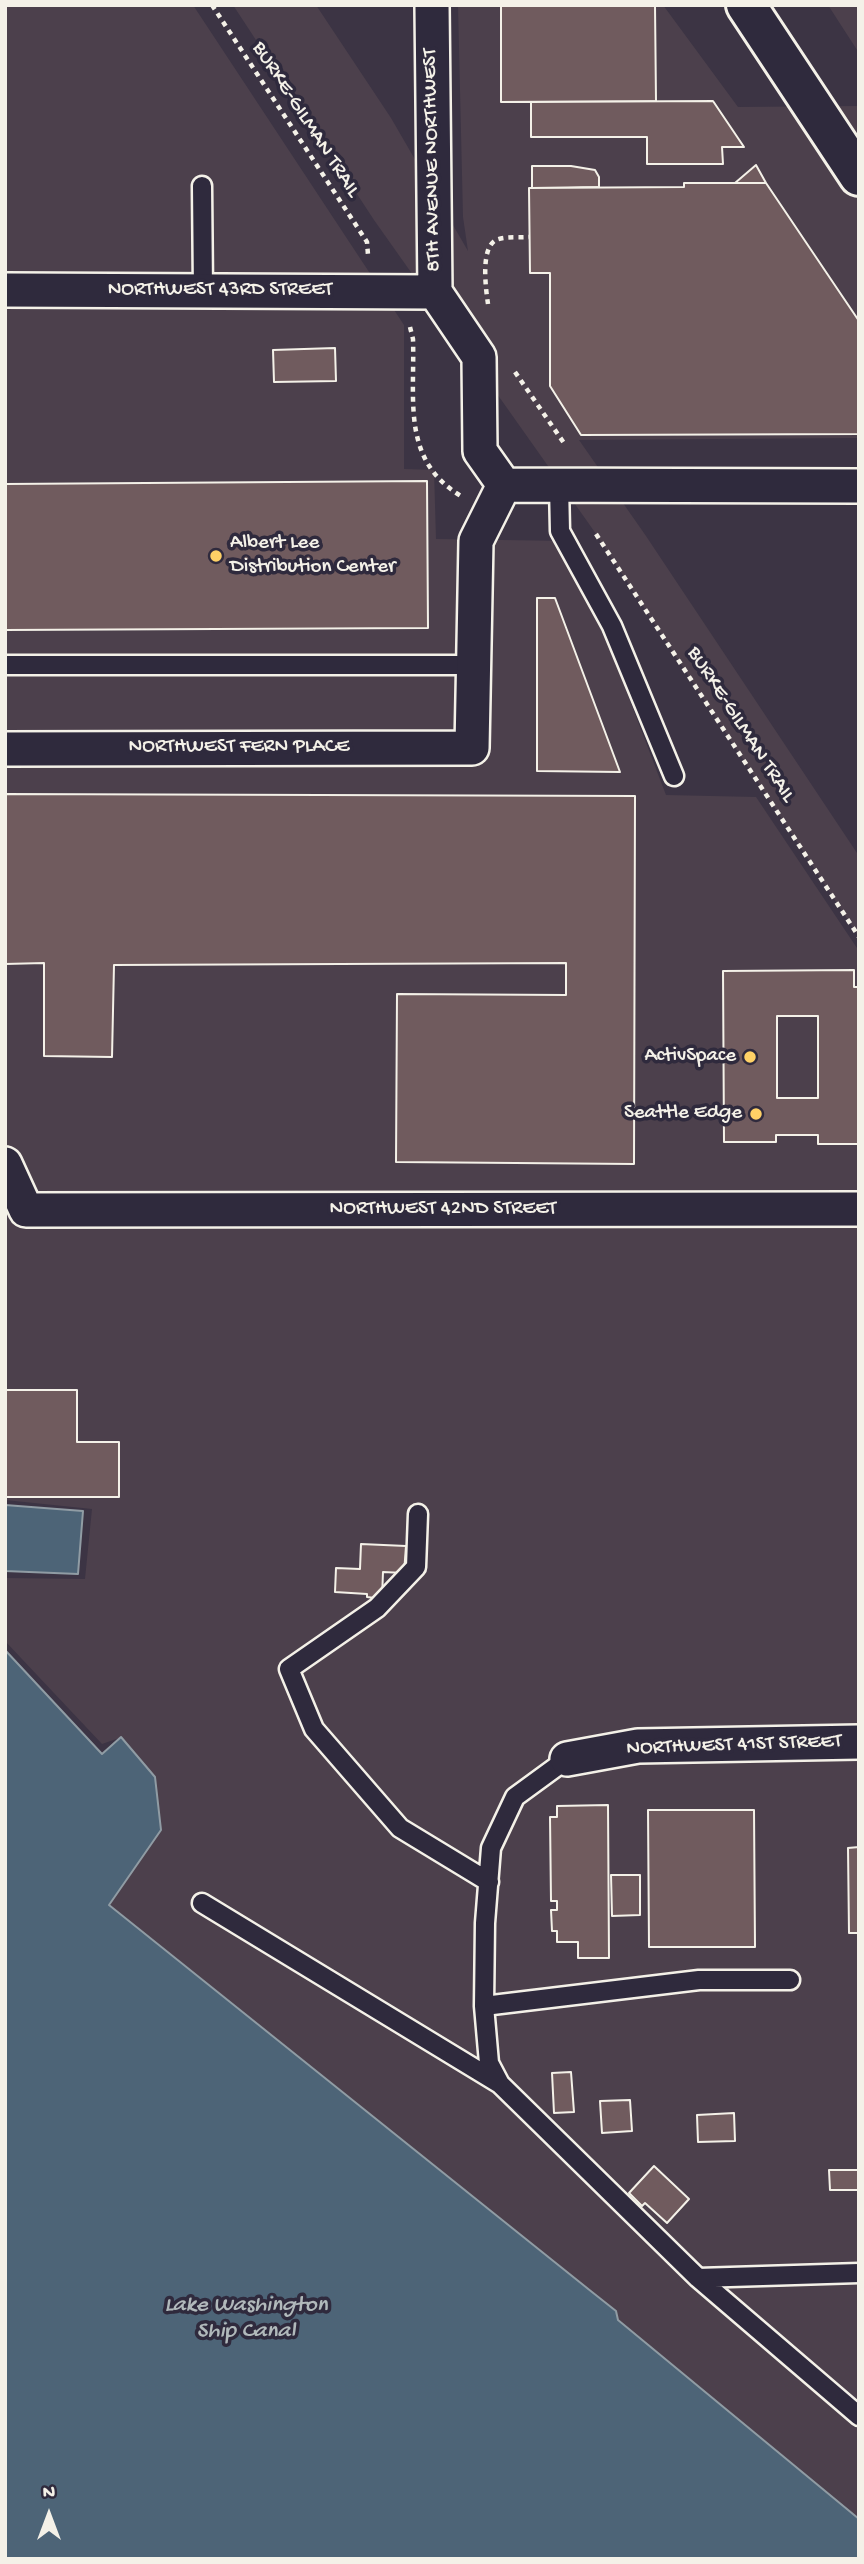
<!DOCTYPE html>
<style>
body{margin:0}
#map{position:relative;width:864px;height:2564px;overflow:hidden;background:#3c3444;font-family:"Gochi Hand",sans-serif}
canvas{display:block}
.frame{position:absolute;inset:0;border:7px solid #f4f1e8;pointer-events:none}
.north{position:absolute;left:14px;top:2480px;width:70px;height:70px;-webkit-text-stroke:5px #2f2a3d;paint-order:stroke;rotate:0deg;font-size:19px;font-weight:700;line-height:28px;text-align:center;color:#f4f1e8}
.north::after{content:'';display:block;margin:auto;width:24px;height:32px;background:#f4f1e8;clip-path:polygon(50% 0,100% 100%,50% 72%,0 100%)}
</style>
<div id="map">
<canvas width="864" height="2564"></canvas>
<div class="frame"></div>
<div class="north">N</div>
</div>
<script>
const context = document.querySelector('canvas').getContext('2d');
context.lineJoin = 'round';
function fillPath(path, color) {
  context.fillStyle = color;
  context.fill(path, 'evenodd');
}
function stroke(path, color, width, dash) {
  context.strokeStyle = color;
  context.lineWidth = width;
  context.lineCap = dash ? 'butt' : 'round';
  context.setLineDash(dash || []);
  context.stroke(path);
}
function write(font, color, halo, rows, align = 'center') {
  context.font = font + ' "Gochi Hand",sans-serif';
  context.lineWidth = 7;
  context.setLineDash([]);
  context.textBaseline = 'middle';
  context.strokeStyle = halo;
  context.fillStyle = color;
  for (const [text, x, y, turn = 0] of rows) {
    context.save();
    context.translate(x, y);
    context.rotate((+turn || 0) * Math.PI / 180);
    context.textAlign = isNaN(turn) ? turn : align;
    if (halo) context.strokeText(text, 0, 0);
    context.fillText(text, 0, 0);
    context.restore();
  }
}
fillPath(new Path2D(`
 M5 5H193L404 325V469L434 470 436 539 569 541 666 795 756 797 859 951V2520L618 2320 616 2311 592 2292 109 1904 161 1830 122 1737 102 1744 5 1641V1578L85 1579 92 1509 5 1500Z
 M233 5H316L391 118 468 251 463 217 458 5H663L738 107 859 106V438L579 440 646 536 859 856V937L594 531 374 220Z
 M828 5H859V53Z`), '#4c404c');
const water = new Path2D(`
 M5 1505 83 1511 78 1574 5 1571Z
 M5 1650 102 1754 121 1737 155 1777 161 1830 109 1905 592 2292 616 2311 618 2320 859 2519V2559H5Z`);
fillPath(water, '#4d6477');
stroke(water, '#909ca4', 2);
const building = new Path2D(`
 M501 5H655L656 101 501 102Z
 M713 101 744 147H722L723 164H647V137H531V102Z
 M756 165 766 183H735Z
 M532 166H571L595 170 599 177V187L532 188Z
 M684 183H766L859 321V434L581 435 550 386V273H530L529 188 684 187Z
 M335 348 336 381 274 382 273 350Z
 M427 481 428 628 5 630V484Z
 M537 598H555L620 772 537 771Z
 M5 794 635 796 634 1164 396 1162 397 994 566 995V963L114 965 112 1057 44 1056V963L5 964Z
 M854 970V987H859V1144H818V1135H776V1142H724L723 971ZM777 1016H818V1098H777Z
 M5 1390H77V1442H119V1497H5Z
 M361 1544 406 1546 404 1573 383 1572 382 1599 367 1597V1594L335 1592 336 1568 360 1569Z
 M608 1805 609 1958H578V1942H557V1931H552L551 1910H557V1901H551L550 1817H557V1806Z
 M648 1810H754L755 1947H649Z
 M859 1847V1933H849L848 1848Z
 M611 1875H640V1915L612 1916Z
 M571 2072 574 2112 554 2113 552 2073Z
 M630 2100 632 2131 602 2133 600 2101Z
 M734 2113 735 2141 698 2142 697 2115Z
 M654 2166 689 2199 667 2223 645 2203 642 2206 629 2193Z
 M829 2170H859V2190H830Z`);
fillPath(building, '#705b5e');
stroke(building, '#f4f1e8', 2);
const service = new Path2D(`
 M202 186 203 291
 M559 485 560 531 612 626 674 776
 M5 665H474
 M418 1514 416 1567 377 1608 289 1669 314 1729 400 1828 489 1882
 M202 1903 500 2084 698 2278 859 2416
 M484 2006 699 1980H790
 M500 2084 489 2063 484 2006 485 1923 491 1848 515 1797 567 1759
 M698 2278 859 2273`);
const minor = new Path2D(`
 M432 5 435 292 479 357 480 451 504 485
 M5 290 435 292
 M504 485 859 486
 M5 749 472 748 476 541 504 485
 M5 1164 26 1210 859 1209
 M567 1759 638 1746 859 1742`);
const secondary = new Path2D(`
 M746 5 859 176`);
stroke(service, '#f4f1e8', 23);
stroke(minor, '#f4f1e8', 38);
stroke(secondary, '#f4f1e8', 44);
stroke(new Path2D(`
 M212 5 367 242 368 255
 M488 304C486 290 480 248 496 240 505 236 520 238 529 237
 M410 327 413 339C415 400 401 460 461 496
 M515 372 566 446
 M596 534 859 937`), '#f4f1e8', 4.5, [5, 5]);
stroke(service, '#2f2a3d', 18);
stroke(minor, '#2f2a3d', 33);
stroke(secondary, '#2f2a3d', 38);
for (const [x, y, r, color] of [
 [216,556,7,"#ffd166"],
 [750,1057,7,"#ffd166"],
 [756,1114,7,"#ffd166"]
]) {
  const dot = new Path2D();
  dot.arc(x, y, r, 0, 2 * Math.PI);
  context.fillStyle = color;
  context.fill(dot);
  stroke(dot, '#2f2a3d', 2.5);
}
write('21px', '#f4f1e8', '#2f2a3d', [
 ["BURKE-GILMAN TRAIL",305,120,57],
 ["8TH AVENUE NORTHWEST",433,160,-91],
 ["NORTHWEST 43RD STREET",220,291],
 ["BURKE-GILMAN TRAIL",740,725,57],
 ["NORTHWEST FERN PLACE",239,748],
 ["NORTHWEST 42ND STREET",443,1210],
 ["NORTHWEST 41ST STREET",734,1746,-2]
]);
write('21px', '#f4f1e8', '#2f2a3d', [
 ["Albert Lee",230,544,"left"],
 ["Distribution Center",230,568,"left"],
 ["ActivSpace",736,1057],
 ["Seattle Edge",742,1114]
], 'right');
write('italic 23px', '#b1b9bb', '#2f2a3d', [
 ["Lake Washington",246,2306],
 ["Ship Canal",246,2332]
]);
</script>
